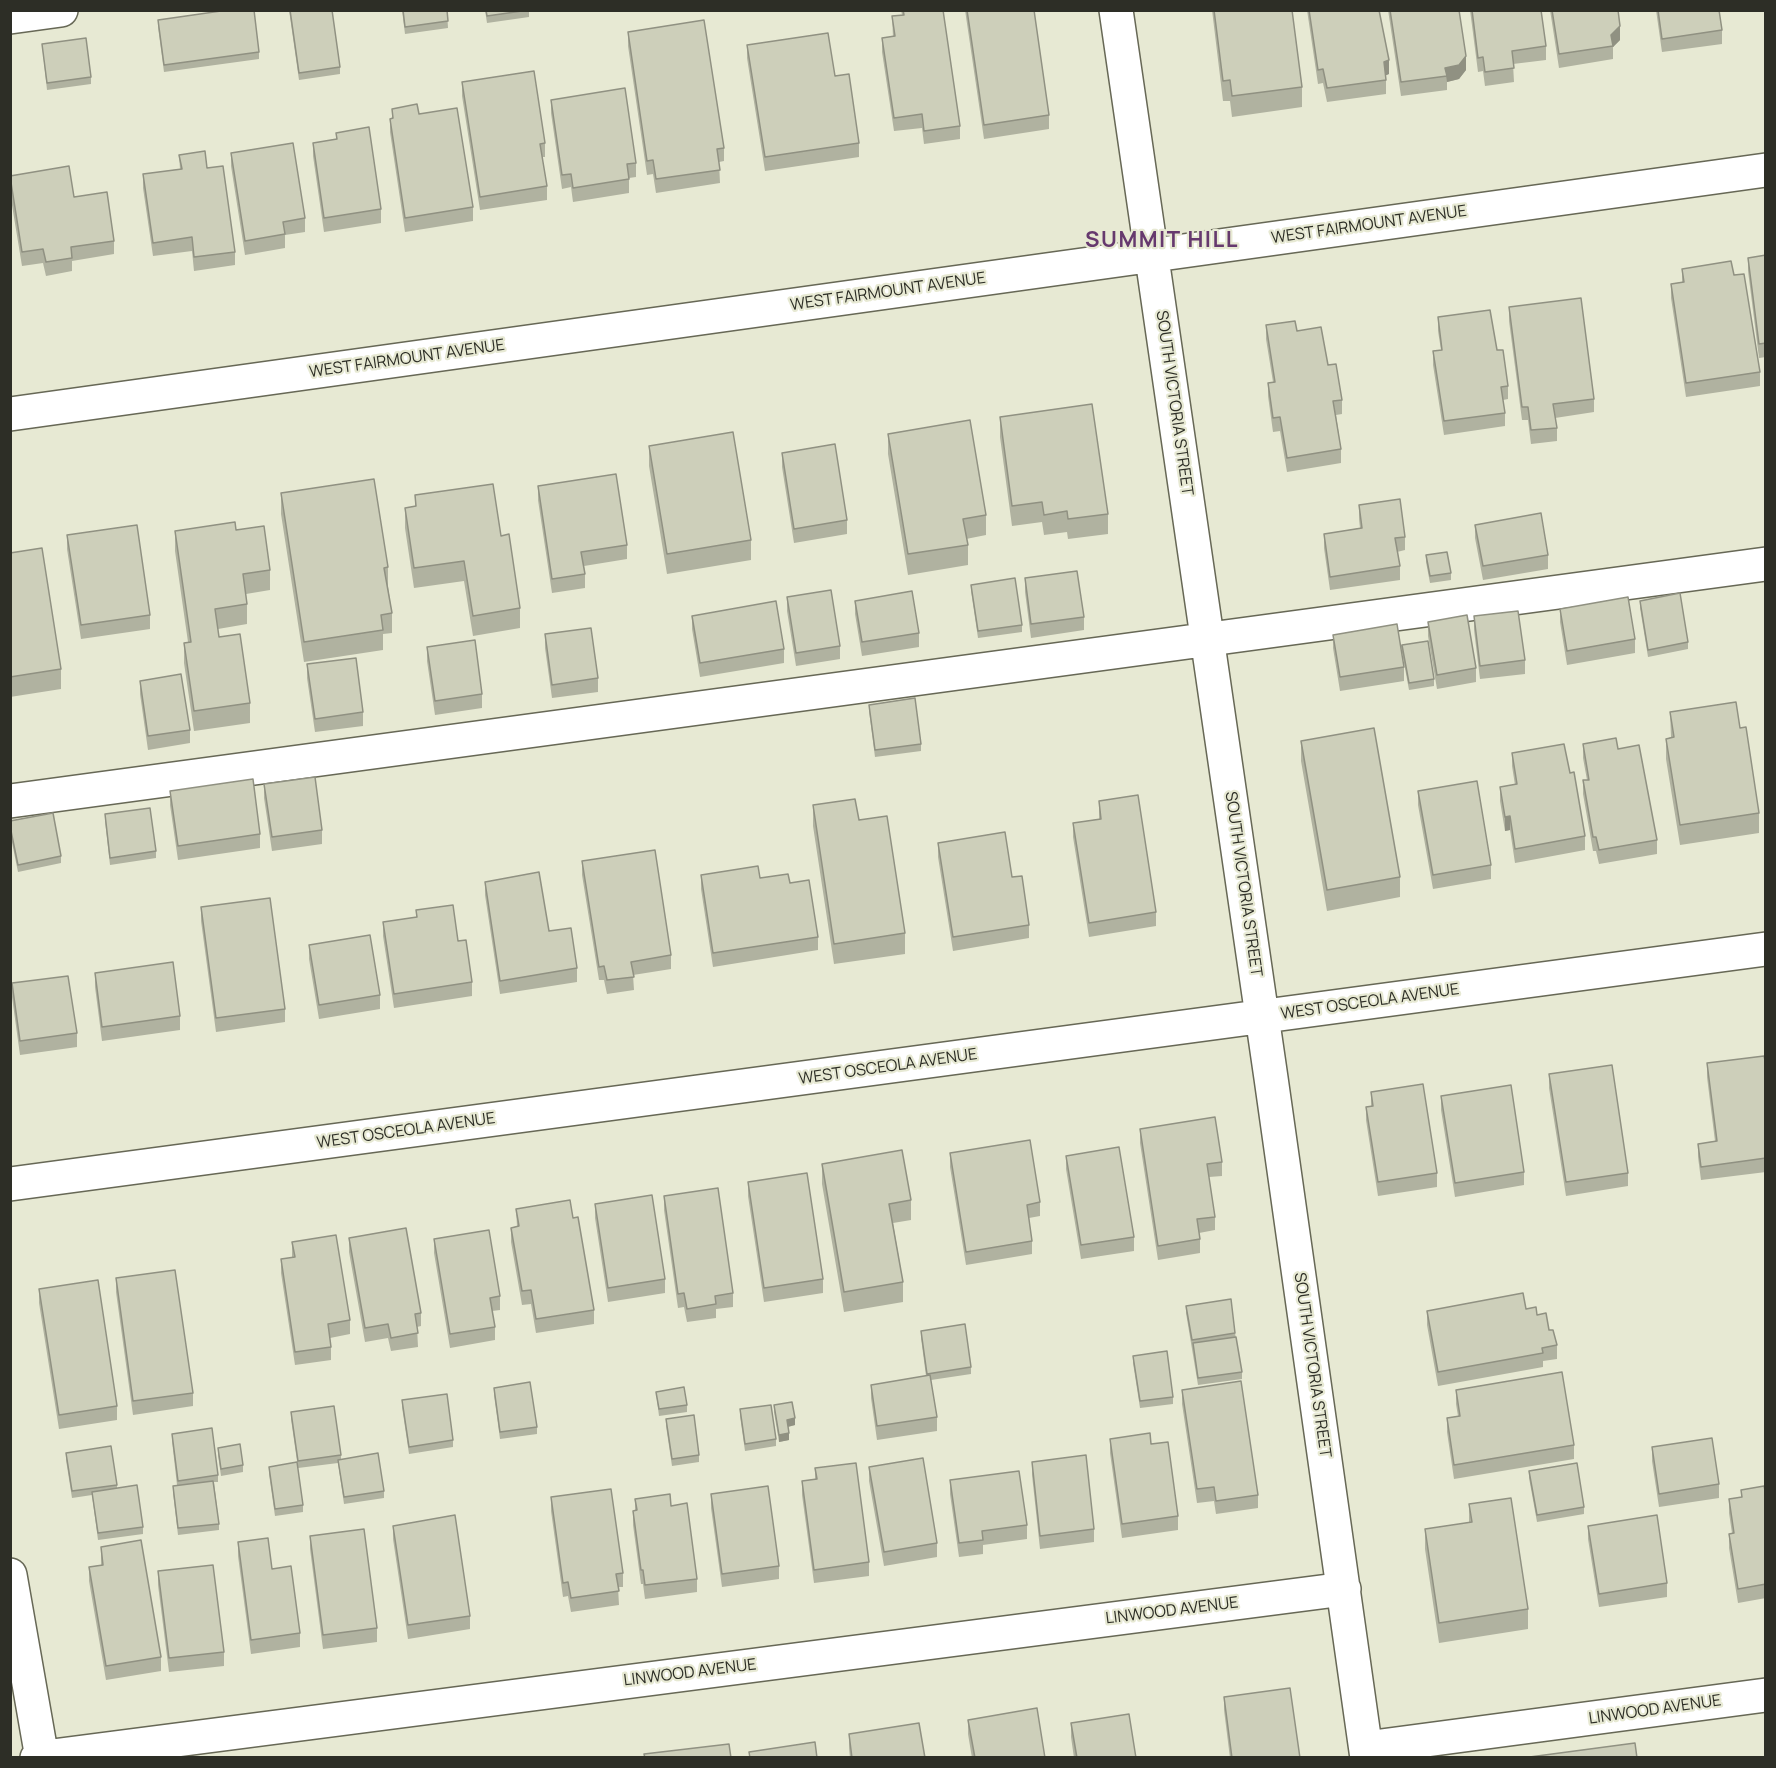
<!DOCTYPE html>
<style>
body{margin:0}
#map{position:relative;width:1776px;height:1768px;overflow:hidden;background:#e7e9d3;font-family:Manrope,sans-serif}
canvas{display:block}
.frame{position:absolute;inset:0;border:12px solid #2d2e26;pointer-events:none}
</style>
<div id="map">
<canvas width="1776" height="1768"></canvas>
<div class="frame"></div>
</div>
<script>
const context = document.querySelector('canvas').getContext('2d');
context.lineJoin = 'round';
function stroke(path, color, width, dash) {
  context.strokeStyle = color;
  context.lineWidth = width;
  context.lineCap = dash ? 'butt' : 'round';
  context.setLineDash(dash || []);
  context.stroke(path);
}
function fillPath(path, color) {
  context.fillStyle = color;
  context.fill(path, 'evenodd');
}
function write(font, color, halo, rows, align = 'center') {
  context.font = font + ' Manrope,sans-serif';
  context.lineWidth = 4.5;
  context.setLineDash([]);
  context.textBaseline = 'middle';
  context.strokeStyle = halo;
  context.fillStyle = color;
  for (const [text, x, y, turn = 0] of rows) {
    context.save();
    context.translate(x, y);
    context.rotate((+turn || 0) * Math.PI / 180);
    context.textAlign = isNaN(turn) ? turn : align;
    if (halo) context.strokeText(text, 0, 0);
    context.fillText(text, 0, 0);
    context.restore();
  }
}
const minor = new Path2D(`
 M1116 10 1271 1078 1367 1758
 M10 17 61 10
 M10 414 1766 170
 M10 801 1766 564
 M10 1184 1766 949
 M10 1575 42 1758
 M1366 1748 1766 1695
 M37 1758 1344 1589`);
stroke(minor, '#676856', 36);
stroke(minor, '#fff', 33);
fillPath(new Path2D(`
 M289 10H332L340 67V74L299 80Z
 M402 10H447L448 28 405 34Z
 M485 10H529V17L487 23Z
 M901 10H943L960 126V139L924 144 922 128 894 131 882 52V38L893 37 892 16 902 15Z
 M965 10H1034L1049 115V129L984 139Z
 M1212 10H1292L1302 87V107L1232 117 1230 101H1223Z
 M1307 10H1379L1389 74 1386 75V94L1327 102 1323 83 1318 84Z
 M1388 10H1459L1466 70 1459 79 1447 82V90L1401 96Z
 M1470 10H1541L1546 46V60L1513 64 1514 82 1485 86 1483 71 1478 72Z
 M1550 10H1618L1620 40 1613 47V59L1559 68Z
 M1656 10H1719L1722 30V44L1662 52Z
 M158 20 259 52V59L164 72 158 27Z
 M628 32 724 148V161L719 162 720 183 656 193 653 174 647 175 628 46Z
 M42 44 91 77V84L47 90Z
 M747 45 835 76 859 143V157L765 171 747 58Z
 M462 82 545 143V157H542L547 186V200L480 210 462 96Z
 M551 100 636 163V177L629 178V193L573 202 571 187 562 189 551 113Z
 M392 109 419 114 473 207V221L405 232 390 132V119L392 118Z
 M336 133 381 209V223L324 232 313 156V143L336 139Z
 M231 153 305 218V232L285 235V248L245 255 231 166Z
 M179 155 207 168 235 252V265L194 271 192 251 153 256 143 188V174L180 169Z
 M10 176 74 197 114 241V254L72 261V271L46 276 43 263 22 266 10 193Z
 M1766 255V357L1759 358 1748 271V258Z
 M1682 269 1734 275 1760 372V386L1686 397 1671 298V284L1682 282Z
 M1509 307 1594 399V412L1555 418 1557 428V441L1531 444 1528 420H1522L1509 321Z
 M1438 317 1497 350 1508 386V399L1503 400 1505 413V426L1444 435 1433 365V351L1441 350 1438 331Z
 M1266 325 1297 331 1328 365 1342 400V414L1336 415 1341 449V463L1287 472 1280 431 1273 432 1268 396V383L1273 382 1266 339Z
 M1000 417 1108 514V534L1068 539 1067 532 1044 535 1042 522 1012 526 1000 437Z
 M888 434 986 515V535L966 539 968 545V565L908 575 888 454Z
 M649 446 751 540V560L667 574 649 466Z
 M782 453 847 520V534L794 543 782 467Z
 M538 486 627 545V559L584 566 585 574V588L552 593 538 500Z
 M281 493 388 567V587L392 613V633L383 634V650L304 662 281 514Z
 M415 495 501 536 520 608V628L473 636 464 581 414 588 405 528V508L415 506Z
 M1359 505 1405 537V550L1397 552 1400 566V580L1330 590 1324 548V534L1360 528 1359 519Z
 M1475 525 1548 555V569L1483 580 1475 538Z
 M236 530 270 570V590L246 594 247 604V624L218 629 219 637 250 703V723L194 731 184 663V643L188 642 175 551V531Z
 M67 535 150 615V629L81 639 67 549Z
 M10 553 61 669V689L10 697Z
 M1426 555 1451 573V580L1430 583 1426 562Z
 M1025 578 1084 617V630L1031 638 1025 592Z
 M971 585 1022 625V632L978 638 971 591Z
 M787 597 840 646V659L796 666 787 611Z
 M855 601 919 633V647L862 656 855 614Z
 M1640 601 1688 642V649L1648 657 1640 608Z
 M1560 609 1635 639V653L1567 665 1560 622Z
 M692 616 784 649V663L700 677 692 629Z
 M1474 616 1525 660V674L1480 679 1474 630Z
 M1428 622 1476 668V682L1437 689 1428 636Z
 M545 634 598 678V692L552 698 545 648Z
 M1333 635 1404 667V681L1340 691 1333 648Z
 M1402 645 1434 679V686L1409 690 1402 652Z
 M427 647 482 694V708L435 715 427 661Z
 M307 664 363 712V726L315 732 307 678Z
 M140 681 190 730V743L148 750 140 694Z
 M869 705 921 744V751L875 757 869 711Z
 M1670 712 1740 728 1759 813V833L1680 845 1666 759V739L1671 737Z
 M1301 741 1400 877V897L1327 911 1301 761Z
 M1583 744 1618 749 1657 840V854L1599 864 1596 851H1593L1583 794V780H1587L1583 758Z
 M1512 753 1570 773 1585 836V850L1515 863 1510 830 1505 831 1500 801V787L1515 785 1512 766Z
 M264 784 322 830V844L272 851 264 798Z
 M170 791 260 834V848L178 860 170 805Z
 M1418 791 1491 865V879L1433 889 1418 805Z
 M1099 801 1156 912V926L1089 937 1073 837V823L1099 819Z
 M813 805 859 820 905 933V954L834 964 813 826Z
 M105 814 156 851V858L110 865 105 821Z
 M10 826 61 856V863L18 872 10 833Z
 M938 843 1012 877 1029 925V938L953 951 938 857Z
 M582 861 671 955V969L633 975 634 990 607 994 604 980H599L582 875Z
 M701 875 790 883 818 937V950L713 967 701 889Z
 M485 882 577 968V982L500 994 485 895Z
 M201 907 285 1009V1022L216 1032 201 921Z
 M416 910 458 941 472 982V996L394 1008 383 936V922L416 917Z
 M309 945 380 995V1009L319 1019 309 959Z
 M95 973 180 1016V1030L102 1041 95 987Z
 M12 983 77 1033V1047L20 1055 12 997Z
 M1707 1063 1766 1064V1172L1701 1180 1698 1157V1144L1715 1141 1707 1077Z
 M1549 1074 1628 1173V1186L1566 1196 1549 1088Z
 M1371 1092 1437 1173V1187L1378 1196 1366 1120V1107L1371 1106Z
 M1441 1096 1524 1172V1185L1455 1197 1441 1110Z
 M1140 1129 1222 1162V1176L1209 1177 1215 1217V1230L1199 1233 1200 1239V1253L1158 1260 1140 1143Z
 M950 1153 1040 1202V1216L1029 1218 1032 1241V1254L966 1265 950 1167Z
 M1066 1156 1134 1237V1251L1081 1259 1066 1169Z
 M822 1164 911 1200V1220L893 1223 903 1282V1302L844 1312 822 1184Z
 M748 1182 823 1279V1293L764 1302 748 1196Z
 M664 1196 733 1293V1307L716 1309V1318L687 1322 684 1307 678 1308 664 1210Z
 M595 1204 665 1279V1293L608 1302 595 1218Z
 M516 1209 573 1218 594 1310V1324L536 1333 531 1304 522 1305 511 1242V1228L517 1226Z
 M349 1238 421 1313V1326L417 1327 418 1347 391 1351 388 1338 365 1342 349 1252Z
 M434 1239 500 1296V1310L492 1311 495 1327V1340L450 1348 434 1253Z
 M292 1242 350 1320V1334L330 1338 331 1347V1360L295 1365 281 1273V1259L292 1258Z
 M116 1278 193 1393V1406L133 1415 116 1292Z
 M39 1289 117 1406V1420L59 1429 39 1303Z
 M1186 1306 1235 1333 1242 1372V1379L1198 1385 1186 1313Z
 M1526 1309 1537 1315 1549 1330 1557 1345V1359L1543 1361V1367L1438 1386 1427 1325V1311Z
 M921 1331 971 1367V1374L931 1380 937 1417V1431L877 1440 871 1398V1385L926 1376 921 1338Z
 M1133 1356 1173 1397V1404L1140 1408 1133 1363Z
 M494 1388 537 1427V1434L500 1439 494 1395Z
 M1182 1390 1258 1495V1508L1216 1514 1214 1501 1197 1503 1182 1404Z
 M1456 1390 1574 1445V1459L1454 1479 1447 1432V1418L1458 1416 1456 1404Z
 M656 1392 687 1405V1412L659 1416Z
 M402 1400 453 1440V1447L409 1454 402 1407Z
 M774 1405 795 1425 788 1427 789 1440 779 1442 774 1412Z
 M740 1409 776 1439V1446L745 1451 740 1416Z
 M291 1412 341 1455V1459L384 1491V1498L344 1504 338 1463 298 1468 291 1419Z
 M666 1419 699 1455V1462L672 1466 666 1426Z
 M172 1434 218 1475V1482H214L219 1524V1530L178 1535 173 1493V1486L177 1485 172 1441Z
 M1110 1439 1151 1444 1178 1516V1530L1122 1538 1110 1453Z
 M1652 1447 1719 1484V1498L1659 1507 1652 1461Z
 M218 1448 243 1465V1472L221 1476 218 1455Z
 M66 1453 117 1485V1488L143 1527V1534L98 1540 92 1495 72 1498 66 1460Z
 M1032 1462 1094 1529V1542L1040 1549 1032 1475Z
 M269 1467 303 1505V1512L275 1516 269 1474Z
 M869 1467 937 1543V1557L884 1566 869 1481Z
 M815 1468 869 1562V1576L814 1583 802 1495V1481L815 1479Z
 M1529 1471 1584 1507V1514L1537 1522 1529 1478Z
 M950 1480 1027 1525V1539L983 1545V1554L959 1557 950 1494Z
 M1741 1490 1766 1494V1598L1738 1603 1729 1548V1534L1732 1533 1729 1513V1499L1741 1498Z
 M711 1494 779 1566V1579L722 1587 711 1508Z
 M551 1497 623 1573V1587H618L619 1605 571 1612 568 1596 563 1597 551 1511Z
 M635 1499 671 1506 697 1579V1592L645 1599 643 1584H641L633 1525V1511H635Z
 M1469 1504 1528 1609V1629L1439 1643 1425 1549V1529L1469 1523Z
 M393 1526 470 1616V1629L408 1639 393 1539Z
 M1588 1526 1667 1583V1597L1599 1607 1588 1539Z
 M310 1536 377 1628V1642L323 1649 310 1549Z
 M238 1542 272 1569 300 1633V1647L251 1654 238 1556Z
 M101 1547 161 1657V1671L106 1680 89 1581V1567L101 1565Z
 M158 1571 224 1652V1666L169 1672 158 1585Z
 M1224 1697 1300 1758H1230L1224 1710Z
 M968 1720 1045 1758H972L968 1734Z
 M1071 1723 1136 1758H1074L1071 1737Z
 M849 1734 925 1758H850L849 1748Z`), '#b0b2a0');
fillPath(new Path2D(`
 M1620 26V40L1613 47 1611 35Z
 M1466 56V70L1459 79 1447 82 1445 68Z
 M1389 60V74L1384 76V62Z
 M1510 816V830L1505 831V817Z
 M795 1418V1425L787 1427V1420Z
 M789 1433V1440L779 1442V1435Z`), '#909182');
const building = new Path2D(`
 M228 10H254L259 52 164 65 158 20Z
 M290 10H332L340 67 299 73Z
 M403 10H447L448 21 405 27Z
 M486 10H529L487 16Z
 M903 10H943L960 126 924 131 922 114 894 118 882 38 895 36 892 16 904 15Z
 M967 10H1034L1049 115 984 125Z
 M1214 10H1292L1302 87 1232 96 1230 80 1223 81Z
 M1309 10H1379L1389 60 1384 62 1386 80 1327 88 1323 69 1318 70Z
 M1390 10H1459L1466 56 1459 65 1445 68 1447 76 1401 82Z
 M1472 10H1541L1546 46 1512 51 1514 68 1485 72 1483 57 1478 58Z
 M1552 10H1618L1620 26 1611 35 1613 46 1559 54Z
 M1658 10H1719L1722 30 1662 39Z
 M704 20 724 148 717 149 720 170 656 179 653 160 647 161 628 32Z
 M828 33 835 76 849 74 859 143 765 157 747 45Z
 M86 38 91 77 47 83 42 44Z
 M534 71 545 143 540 144 547 186 480 197 462 82Z
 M625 88 636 163 627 164 629 179 573 188 571 174 562 175 551 100Z
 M417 104 419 114 457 108 473 207 405 218 390 119 393 118 392 109Z
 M369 127 381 209 324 218 313 143 337 139 336 133Z
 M293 143 305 218 283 222 285 234 245 241 231 153Z
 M205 151 207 168 223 166 235 252 194 257 192 237 153 243 143 174 182 169 179 155Z
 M69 166 74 197 107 192 114 241 71 247 72 258 46 262 43 249 22 252 10 176Z
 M1766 255V343L1759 344 1748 258Z
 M1731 261 1734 275 1744 274 1760 372 1686 383 1671 284 1684 282 1682 269Z
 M1581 298 1594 399 1553 404 1557 428 1531 430 1528 407H1522L1509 307Z
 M1490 310 1497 350H1503L1508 386 1501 387 1505 413 1444 421 1433 351 1442 350 1438 317Z
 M1295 321 1297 331 1321 327 1328 365 1336 364 1342 400 1333 401 1341 449 1287 458 1280 417 1273 418 1268 383 1275 382 1266 325Z
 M1092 404 1108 514 1068 519 1067 511 1044 515 1042 502 1012 506 1000 417Z
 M970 420 986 515 963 519 968 545 908 554 888 434Z
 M733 432 751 540 667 554 649 446Z
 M835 444 847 520 794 529 782 453Z
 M616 474 627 545 581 552 585 574 552 579 538 486Z
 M374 479 388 567 384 568 392 613 381 615 383 630 304 642 281 493Z
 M493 484 501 536 509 534 520 608 473 616 464 561 414 568 405 508 416 506 415 495Z
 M1400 499 1405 537 1395 538 1400 566 1330 577 1324 534 1362 528 1359 505Z
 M1541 513 1548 555 1483 566 1475 525Z
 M235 522 236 530 264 526 270 570 243 574 247 604 215 609 219 637 240 634 250 703 194 711 184 643 191 642 175 531Z
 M137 525 150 615 81 625 67 535Z
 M42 548 61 669 10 677V553Z
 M1447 552 1451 573 1430 576 1426 555Z
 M1077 571 1084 617 1031 624 1025 578Z
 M1015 578 1022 625 978 631 971 585Z
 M831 590 840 646 796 653 787 597Z
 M912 591 919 633 862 642 855 601Z
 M1680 593 1688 642 1648 650 1640 601Z
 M1628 597 1635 639 1567 651 1560 609Z
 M776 601 784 649 700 663 692 616Z
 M1518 611 1525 660 1480 666 1474 616Z
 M1467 615 1476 668 1437 675 1428 622Z
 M1397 624 1404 667 1340 677 1333 635Z
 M591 628 598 678 552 685 545 634Z
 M475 640 482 694 435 701 427 647Z
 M1428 641 1434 679 1409 683 1402 645Z
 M356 658 363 712 315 719 307 664Z
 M181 674 190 730 148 736 140 681Z
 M915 698 921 744 875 750 869 705Z
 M1736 702 1740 728 1746 727 1759 813 1680 825 1666 739 1674 737 1670 712Z
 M1374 728 1400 877 1327 890 1301 741Z
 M1616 738 1618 749 1639 745 1657 840 1599 850 1596 837H1593L1583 780H1589L1583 744Z
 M1564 744 1570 773 1574 772 1585 836 1515 849 1510 816 1505 817 1500 787 1517 784 1512 753Z
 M315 777 322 830 272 837 264 784Z
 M253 779 260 834 178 846 170 791Z
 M1477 781 1491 865 1433 875 1418 791Z
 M1138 795 1156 912 1089 923 1073 823 1101 819 1099 801Z
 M855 799 859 820 887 816 905 933 834 944 813 805Z
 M150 808 156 851 110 858 105 814Z
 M53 813 61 856 18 865 10 826V821Z
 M1005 832 1012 877 1022 876 1029 925 953 937 938 843Z
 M655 850 671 955 631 962 634 977 607 980 604 966 599 967 582 861Z
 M758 866 760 878 788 874 790 883 809 880 818 937 713 953 701 875Z
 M539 872 549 931 571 928 577 968 500 981 485 882Z
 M270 898 285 1009 216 1018 201 907Z
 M453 905 458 941 466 940 472 982 394 994 383 922 417 917 416 910Z
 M370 935 380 995 319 1005 309 945Z
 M173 962 180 1016 102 1027 95 973Z
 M68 976 77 1033 20 1041 12 983Z
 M1764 1056 1766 1064V1158L1701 1167 1698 1144 1717 1141 1707 1063Z
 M1612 1065 1628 1173 1566 1182 1549 1074Z
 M1423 1084 1437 1173 1378 1182 1366 1107 1373 1106 1371 1092Z
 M1511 1085 1524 1172 1455 1183 1441 1096Z
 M1215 1117 1222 1162 1207 1164 1215 1217 1197 1219 1200 1239 1158 1246 1140 1129Z
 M1030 1140 1040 1202 1027 1205 1032 1241 966 1252 950 1153Z
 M1119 1147 1134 1237 1081 1245 1066 1156Z
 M902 1150 911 1200 889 1204 903 1282 844 1292 822 1164Z
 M807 1173 823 1279 764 1288 748 1182Z
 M718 1188 733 1293 715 1296 716 1304 687 1309 684 1293 678 1294 664 1196Z
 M652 1195 665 1279 608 1288 595 1204Z
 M570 1200 573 1218 578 1217 594 1310 536 1319 531 1290 522 1291 511 1228 519 1226 516 1209Z
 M406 1228 421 1313 415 1314 418 1333 391 1338 388 1324 365 1328 349 1238Z
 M489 1230 500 1296 490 1298 495 1327 450 1334 434 1239Z
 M336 1235 350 1320 328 1324 331 1347 295 1352 281 1259 295 1257 292 1242Z
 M175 1270 193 1393 133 1401 116 1278Z
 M98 1280 117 1406 59 1415 39 1289Z
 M1523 1293 1526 1309 1536 1307 1537 1315 1546 1313 1549 1330H1553L1557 1345 1542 1348 1543 1353 1438 1372 1427 1311Z
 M1231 1299 1235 1333 1192 1340 1186 1306Z
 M965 1324 971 1367 927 1374 921 1331Z
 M1236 1337 1242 1372 1198 1378 1193 1343Z
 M1167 1351 1173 1397 1140 1401 1133 1356Z
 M1562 1372 1574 1445 1454 1465 1447 1418 1460 1416 1456 1390Z
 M930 1375 937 1417 877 1426 871 1385Z
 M1241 1381 1258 1495 1216 1501 1214 1487 1197 1489 1182 1390Z
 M530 1382 537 1427 500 1432 494 1388Z
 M684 1387 687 1405 659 1409 656 1392Z
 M447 1394 453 1440 409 1447 402 1400Z
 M792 1402 795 1418 787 1420 789 1433 779 1435 774 1405Z
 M771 1405 776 1439 745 1444 740 1409Z
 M334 1406 341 1455 298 1461 291 1412Z
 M694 1415 699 1455 672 1459 666 1419Z
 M212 1428 218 1475 178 1481 172 1434Z
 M1150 1433 1151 1444 1168 1442 1178 1516 1122 1524 1110 1439Z
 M1712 1438 1719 1484 1659 1494 1652 1447Z
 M240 1444 243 1465 221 1469 218 1448Z
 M111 1446 117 1485 72 1491 66 1453Z
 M378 1453 384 1491 344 1497 338 1460Z
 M1086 1455 1094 1529 1040 1536 1032 1462Z
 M923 1458 937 1543 884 1552 869 1467Z
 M297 1462 303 1505 275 1509 269 1467Z
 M856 1463 869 1562 814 1570 802 1481 817 1479 815 1468Z
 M1577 1463 1584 1507 1537 1515 1529 1471Z
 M1019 1471 1027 1525 982 1531 983 1540 959 1543 950 1480Z
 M213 1481 219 1524 178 1528 173 1486Z
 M137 1485 143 1527 98 1533 92 1492Z
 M768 1486 779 1566 722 1574 711 1494Z
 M1764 1486 1766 1494V1584L1738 1589 1729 1534 1734 1533 1729 1499 1742 1497 1741 1490Z
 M611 1489 623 1573 616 1574 619 1591 571 1598 568 1582 563 1583 551 1497Z
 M670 1494 671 1506 687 1503 697 1579 645 1585 643 1570H641L633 1511 637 1510 635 1499Z
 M1511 1498 1528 1609 1439 1623 1425 1529 1472 1522 1469 1504Z
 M455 1515 470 1616 408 1625 393 1526Z
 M1657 1515 1667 1583 1599 1594 1588 1526Z
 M364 1529 377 1628 323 1635 310 1536Z
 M268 1538 272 1569 291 1566 300 1633 251 1640 238 1542Z
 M141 1540 161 1657 106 1666 89 1567 103 1565 101 1547Z
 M213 1565 224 1652 169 1658 158 1571Z
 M1290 1688 1300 1758H1232L1224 1697Z
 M1037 1708 1045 1758H975L968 1720Z
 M1129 1714 1136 1758H1077L1071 1723Z
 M919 1723 925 1758H852L849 1734Z
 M815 1742 817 1758H750L749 1752Z
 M1635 1743 1637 1758H1522Z
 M729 1744 731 1758H645L644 1754Z`);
fillPath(building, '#cdcfba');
stroke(building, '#909182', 1.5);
write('16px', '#2d2e26', '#e7e9d3', [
 ["WEST FAIRMOUNT AVENUE",1369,225,-8],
 ["WEST FAIRMOUNT AVENUE",888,292,-8],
 ["WEST FAIRMOUNT AVENUE",407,359,-8],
 ["SOUTH VICTORIA STREET",1174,403,82],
 ["SOUTH VICTORIA STREET",1243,884,82],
 ["WEST OSCEOLA AVENUE",1370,1002,-8],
 ["WEST OSCEOLA AVENUE",888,1067,-8],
 ["WEST OSCEOLA AVENUE",406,1131,-8],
 ["SOUTH VICTORIA STREET",1312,1365,82],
 ["LINWOOD AVENUE",1172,1611,-7],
 ["LINWOOD AVENUE",690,1673,-7],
 ["LINWOOD AVENUE",1655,1710,-8]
]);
context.letterSpacing = '1.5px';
write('bold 22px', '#66396e', '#e7e9d3', [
 ["SUMMIT HILL",1162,241]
]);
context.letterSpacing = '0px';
</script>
